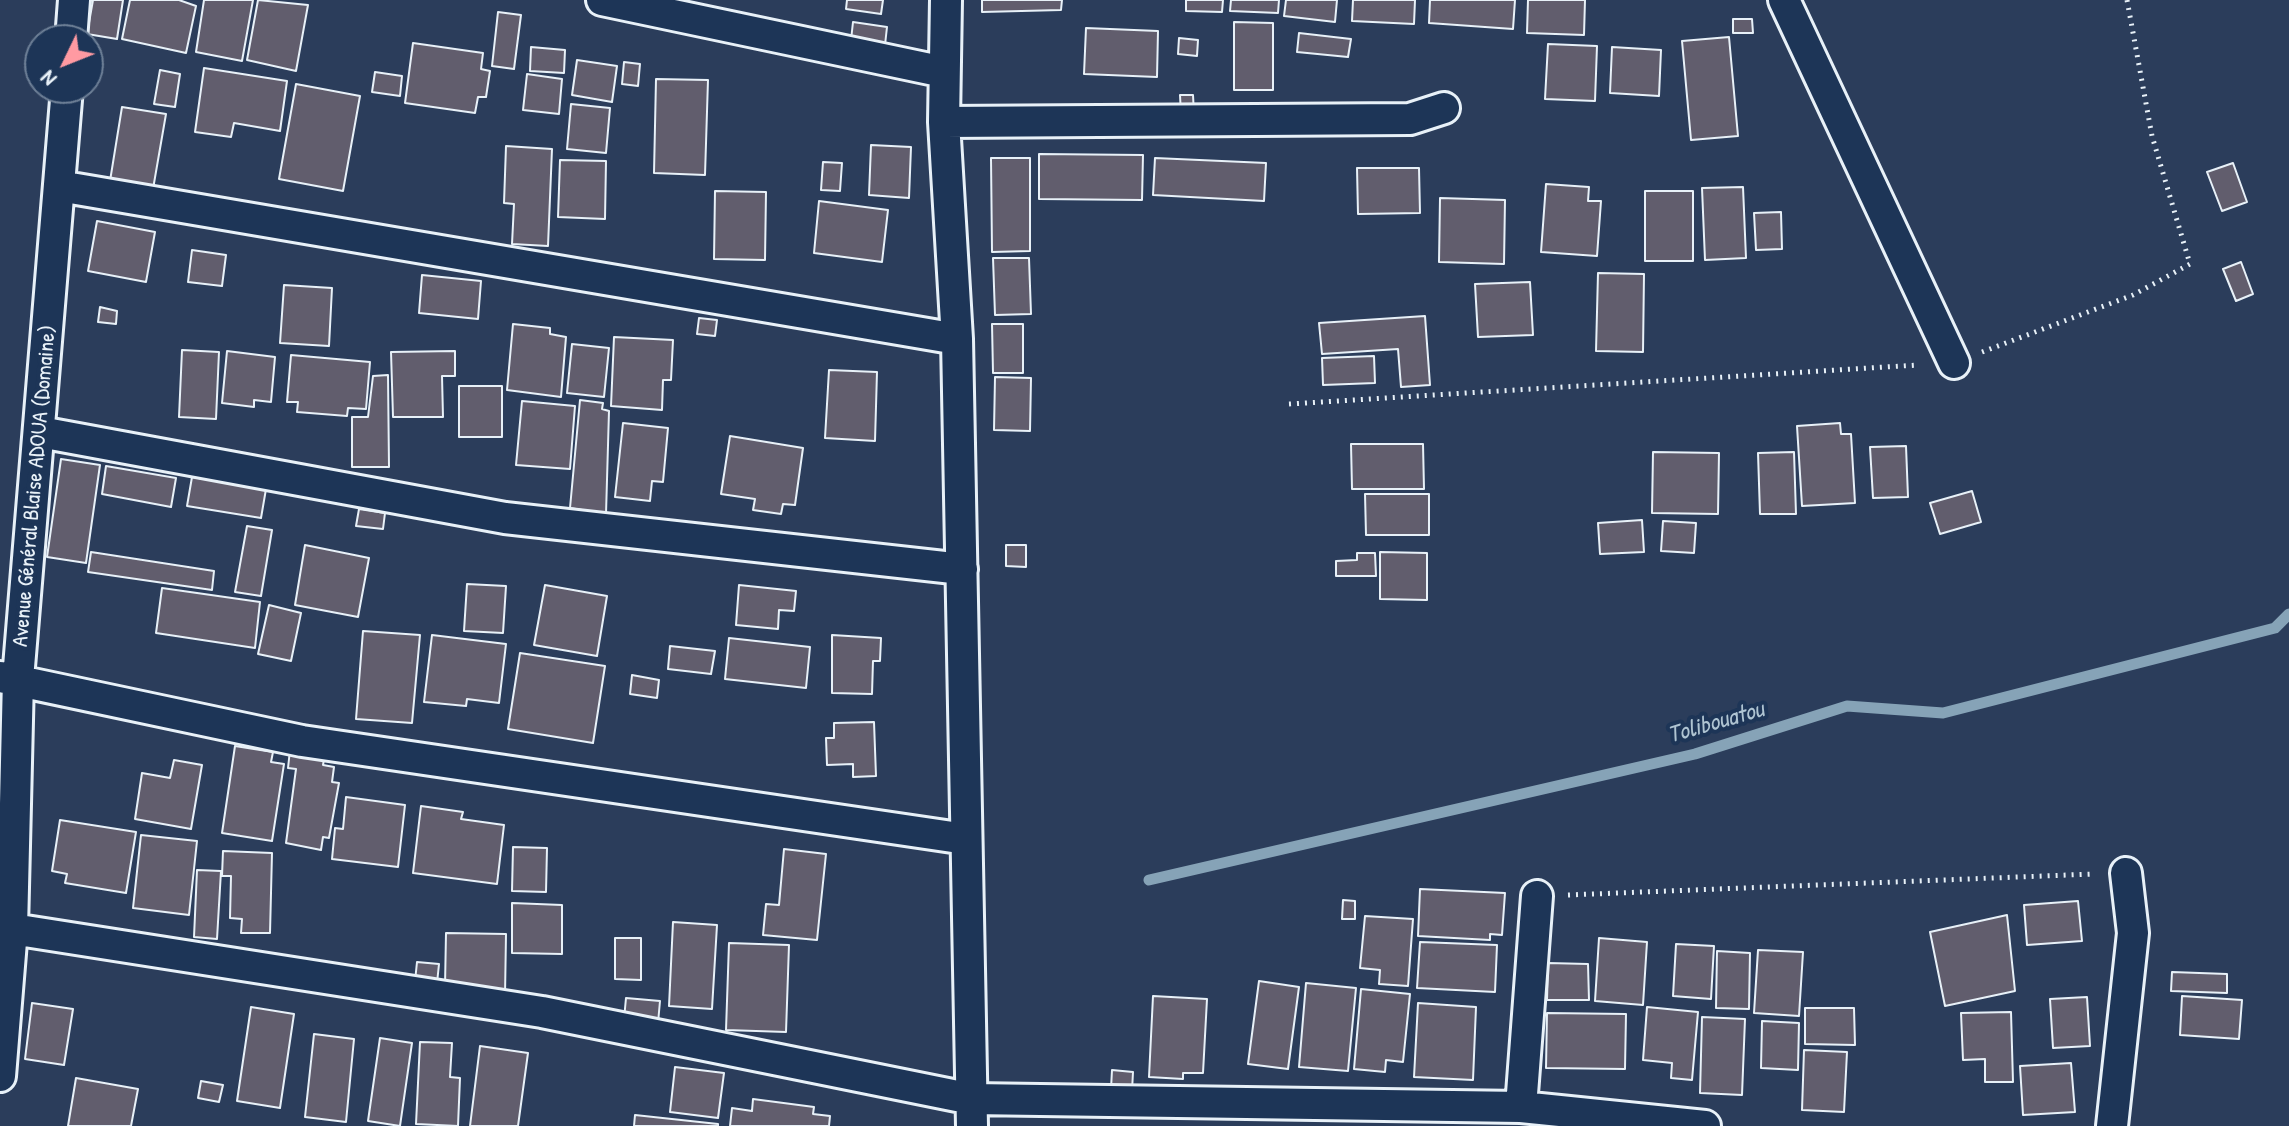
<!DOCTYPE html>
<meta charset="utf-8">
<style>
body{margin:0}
#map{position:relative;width:2289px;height:1126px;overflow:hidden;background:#2b3d5b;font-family:"Patrick Hand",sans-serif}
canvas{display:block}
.north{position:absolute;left:24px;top:24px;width:80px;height:80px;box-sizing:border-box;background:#1d3557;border:2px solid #6e8097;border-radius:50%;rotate:227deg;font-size:22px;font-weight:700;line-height:32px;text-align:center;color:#e8f1f8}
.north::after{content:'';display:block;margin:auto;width:28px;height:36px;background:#ff9aa2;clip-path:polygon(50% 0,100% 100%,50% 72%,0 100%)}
</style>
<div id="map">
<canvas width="2289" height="1126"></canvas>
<div class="north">N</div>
</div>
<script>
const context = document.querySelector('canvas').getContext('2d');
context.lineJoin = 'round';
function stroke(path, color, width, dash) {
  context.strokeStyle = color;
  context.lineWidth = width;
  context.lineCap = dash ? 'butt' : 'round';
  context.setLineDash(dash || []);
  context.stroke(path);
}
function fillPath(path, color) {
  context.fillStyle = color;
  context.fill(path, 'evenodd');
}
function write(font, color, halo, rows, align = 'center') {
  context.font = font + ' "Patrick Hand",sans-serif';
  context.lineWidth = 8;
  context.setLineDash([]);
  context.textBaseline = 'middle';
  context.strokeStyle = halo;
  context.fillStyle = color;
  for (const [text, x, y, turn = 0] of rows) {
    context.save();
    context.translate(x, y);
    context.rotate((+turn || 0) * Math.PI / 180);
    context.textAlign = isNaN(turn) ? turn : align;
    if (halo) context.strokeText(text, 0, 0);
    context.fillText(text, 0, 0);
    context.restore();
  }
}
stroke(new Path2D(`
 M1149 880 1695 754 1847 706 1943 713 2275 628 2289 614`), '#86a3b7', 11);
const building = new Path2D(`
 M93 0H123L117 39 87 34Z
 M130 0H179L196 6 186 53 122 39Z
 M204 0H253L242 61 196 52Z
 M258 0 308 5 296 71 247 60Z
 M847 0H883L881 14 846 9Z
 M982 0H1062L1061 10 982 12Z
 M1186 0H1223L1222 12 1186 11Z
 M1231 0H1279L1278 13 1230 11Z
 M1286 0H1337L1335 22 1284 16Z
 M1353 0H1415L1414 24 1352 21Z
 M1430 0H1515L1513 29 1429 23Z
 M1528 0H1585L1584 35 1527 33Z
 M498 12 521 15 514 69 492 66Z
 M1733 19H1752L1753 33H1733Z
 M853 22 887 27 885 45 851 40Z
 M1234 22 1273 23V90H1234Z
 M1086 28 1158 31 1157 77 1084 74Z
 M1299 33 1351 39 1348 57 1297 52Z
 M1729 37 1738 136 1691 140 1682 41Z
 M1179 38 1198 40 1197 56 1178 54Z
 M413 43 483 53 481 69 490 71 486 97H478L475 113 405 103Z
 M1548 44 1597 46 1595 101 1545 99Z
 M531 47 565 50 564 73 530 71Z
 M1612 47 1661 50 1659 96 1610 93Z
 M577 60 617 66 612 102 572 95Z
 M624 62 640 64 638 86 622 84Z
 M204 68 287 81 280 131 234 123 231 137 195 132Z
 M160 70 180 74 175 107 154 104Z
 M375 72 402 76 400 96 372 92Z
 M527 74 562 79 559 114 523 110Z
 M656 79 708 80 705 175 654 173Z
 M296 84 360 96 343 191 279 179Z
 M1180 95H1193L1194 114 1181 115Z
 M571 104 610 108 606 153 567 149Z
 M122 107 166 114 153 189 110 181Z
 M871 145 911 147 909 198 869 195Z
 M506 146 552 149 548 246 512 244 514 204 504 203Z
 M1039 154 1143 155 1142 200 1039 199Z
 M991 158H1030V251L992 252Z
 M1155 158 1266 163 1264 201 1153 195Z
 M560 160 606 161 605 219 558 217Z
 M823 162 842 163 840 191 821 190Z
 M2233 163 2247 202 2222 211 2207 172Z
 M1357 168H1419L1420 213 1358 214Z
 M1546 184 1589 187 1588 201H1601L1597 256 1541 252Z
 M1743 187 1746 258 1705 260 1702 188Z
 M715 191 766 192 765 260 714 259Z
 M1645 191H1693V261H1645Z
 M1440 198 1505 200 1504 264 1439 262Z
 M819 201 888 210 882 262 814 253Z
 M1781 212 1782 249 1756 250 1754 213Z
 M97 221 155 232 146 282 88 271Z
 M192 250 226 255 222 286 188 282Z
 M993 258H1029L1031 314 995 315Z
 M2241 262 2253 294 2236 301 2223 269Z
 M1598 273 1644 274 1643 352 1596 351Z
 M422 275 481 281 478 319 419 313Z
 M1530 282 1533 335 1478 337 1475 284Z
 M284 285 332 288 329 346 280 343Z
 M100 307 117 311 116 324 98 322Z
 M1425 316 1430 385 1401 387 1398 349 1322 354 1319 323Z
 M699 318 717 320 715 336 697 334Z
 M513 324 550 328V334L566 337 561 397 507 390Z
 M992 324H1023V373H993Z
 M614 337 673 340 671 380H663L662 410 611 406Z
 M572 344 609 348 604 397 567 393Z
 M182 350 219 352 216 419 179 417Z
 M227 351 275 357 271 402 254 400V407L222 403Z
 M455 351V376H442L443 417H393L391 352Z
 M291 355 370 362 366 409 348 408 347 416 297 412 298 402H287Z
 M1374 356 1375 383 1323 385 1322 358Z
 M829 370 877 372 875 441 825 438Z
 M388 375 389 467H352V417H368L373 376Z
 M995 377 1031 378 1030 431 994 430Z
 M459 386H502V437H459Z
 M580 400 603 403 602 409 609 411 606 514 570 508Z
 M522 401 575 406 570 469 516 465Z
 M623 423 668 428 663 482 652 481 650 501 615 497Z
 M1840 423 1841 434H1851L1855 503 1802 506 1797 426Z
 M730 436 803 448 795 505 783 504 781 514 753 510 755 499 721 494Z
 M1351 444H1423L1424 489H1352Z
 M1906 446 1908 497 1873 498 1870 447Z
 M1653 452 1719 453 1718 514 1652 513Z
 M1794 452 1796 514H1760L1758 453Z
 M61 459 100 465 86 563 47 557Z
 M106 466 176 478 171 507 102 494Z
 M192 477 266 489 261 518 187 506Z
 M1972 491 1981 522 1940 534 1930 503Z
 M1365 494H1429V535H1366Z
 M359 509 385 513 383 529 356 526Z
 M1642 520 1644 552 1600 554 1598 523Z
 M1663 521 1696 523 1694 553 1661 551Z
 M247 526 272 530 261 596 235 592Z
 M305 545 369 558 358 617 295 605Z
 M1006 545H1026V567L1006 566Z
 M91 552 214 571 212 590 88 572Z
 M1380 552 1427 553V600L1380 599Z
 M1357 553H1375L1376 576H1336V561L1357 560Z
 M467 584 506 586 503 633 464 631Z
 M545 585 607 596 597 656 534 645Z
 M739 585 796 591 794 611 779 610 778 629 736 625Z
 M162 588 260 602 255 648 156 633Z
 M269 605 301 613 291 661 258 654Z
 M363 631 420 635 412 723 356 719Z
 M432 635 506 644 499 703 467 699 466 706 424 702Z
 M832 635 881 638 880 661H873L872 694 832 693Z
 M729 638 810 647 806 688 725 679Z
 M670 646 715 651 711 674 668 669Z
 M520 653 605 666 593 743 508 729Z
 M632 675 659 680 657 698 630 694Z
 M874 722 876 776 853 777V764L827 765 826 738H834V723Z
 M235 746 273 752 271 762 284 764 272 841 222 833Z
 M290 750 325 754 323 765 334 767 332 782 339 783 329 838 323 837 321 850 286 843 296 769 288 768Z
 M174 760 202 765 191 829 135 819 142 773 170 778Z
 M346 797 405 805 398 867 332 859 335 828 343 829Z
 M421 806 463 812 461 819 504 825 497 884 413 873Z
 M60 820 136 832 126 893 65 883 67 874 52 871Z
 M141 835 197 841 189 915 133 908Z
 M513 847 547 848 546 892 512 891Z
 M784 849 826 854 817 940 763 935 766 904 779 905Z
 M223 851 272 853 270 933H241L242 919 230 918 231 876H222Z
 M197 870 221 871 217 939 194 937Z
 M1420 889 1505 893 1502 935 1490 934V940L1418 936Z
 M1343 900 1355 901V919H1342Z
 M2078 901 2082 941 2027 945 2024 905Z
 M512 903 562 905V954L512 953Z
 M2007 915 2015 991 1945 1006 1930 932Z
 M1365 916 1413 919 1408 986 1379 984 1380 970 1360 968Z
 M673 922 717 925 712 1009 669 1006Z
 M446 933 506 934 505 996 445 986Z
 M615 938H641V980L615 979Z
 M1599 938 1647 942 1643 1005 1595 1001Z
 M1420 942 1497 945 1495 992 1417 988Z
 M729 943 789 945 786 1032 726 1030Z
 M1676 944 1714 946 1711 999 1673 996Z
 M1758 950 1803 952 1799 1016 1754 1013Z
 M1717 951 1750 953 1749 1009 1716 1008Z
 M417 962 439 964 436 993 414 991Z
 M1548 963 1588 964 1589 1000H1547Z
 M2172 972 2227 974V993L2171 991Z
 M1259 981 1299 987 1288 1069 1248 1064Z
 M1306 983 1356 988 1348 1071 1299 1067Z
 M1361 989 1410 994 1403 1062 1386 1060 1385 1072 1354 1069Z
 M1153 996 1207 999 1203 1073H1183V1079L1149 1077Z
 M2182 996 2242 1000 2239 1039 2180 1035Z
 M2087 997 2090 1046 2053 1048 2050 999Z
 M626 998 660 1001 658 1023 624 1019Z
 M32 1003 73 1009 64 1065 25 1059Z
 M1418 1003 1476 1007 1473 1080 1414 1077Z
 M251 1007 294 1014 280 1108 237 1101Z
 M1647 1007 1698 1012 1692 1080 1671 1078 1672 1063 1643 1060Z
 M1805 1008H1854L1855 1045 1805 1044Z
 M2011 1012 2013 1082H1985V1059L1963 1060 1961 1013Z
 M1547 1013 1626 1014 1625 1069 1546 1068Z
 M1702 1017 1745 1019 1742 1095 1700 1093Z
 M1762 1021 1799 1023 1798 1070 1761 1068Z
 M314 1034 354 1039 346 1122 305 1117Z
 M380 1038 412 1043 400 1126 368 1121Z
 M420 1042 452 1043 450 1077 460 1078 458 1126 416 1124Z
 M480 1046 528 1053 518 1126H470Z
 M1804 1050 1847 1052 1844 1112 1802 1110Z
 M2071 1063 2075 1112 2023 1115 2020 1066Z
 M675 1067 724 1073 718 1118 670 1112Z
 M1112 1070 1133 1072 1132 1091 1111 1089Z
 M76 1078 138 1089 131 1126H68Z
 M201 1081 223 1085 219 1102 198 1098Z
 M753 1099 814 1107 813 1114 830 1116 829 1126H730L732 1108 752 1111Z
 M635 1115 718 1124V1126H634Z`);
fillPath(building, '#615d6d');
stroke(building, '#e8f1f8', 2);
const street = new Path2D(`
 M602 0 944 72
 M946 0 944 122 957 339 972 1126
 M1784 0 1954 363
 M71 40 74 0
 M944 122 1410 119 1444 108
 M59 186 957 339
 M40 432 505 518 962 569
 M0 677 302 741 966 839
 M0 927 542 1012 972 1099 1521 1107 1705 1126
 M0 1076 12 929 18 679 67 88
 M1521 1107 1537 896
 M2112 1126 2133 933 2126 873`);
stroke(street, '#e8f1f8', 36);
stroke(new Path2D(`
 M1982 352 2133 295 2190 264 2152 136 2127 0
 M1289 404 1918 365
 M1568 895 2093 874`), '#e8f1f8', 5, [2, 6]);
stroke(street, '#1d3557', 30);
write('22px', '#e8f1f8', '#1d3557', [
 ["Avenue Général Blaise ADOUA (Domaine)",35,486,-85]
]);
write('italic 24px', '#afc4d2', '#1d3557', [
 ["Tolibouatou",1716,723,-16]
]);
</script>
